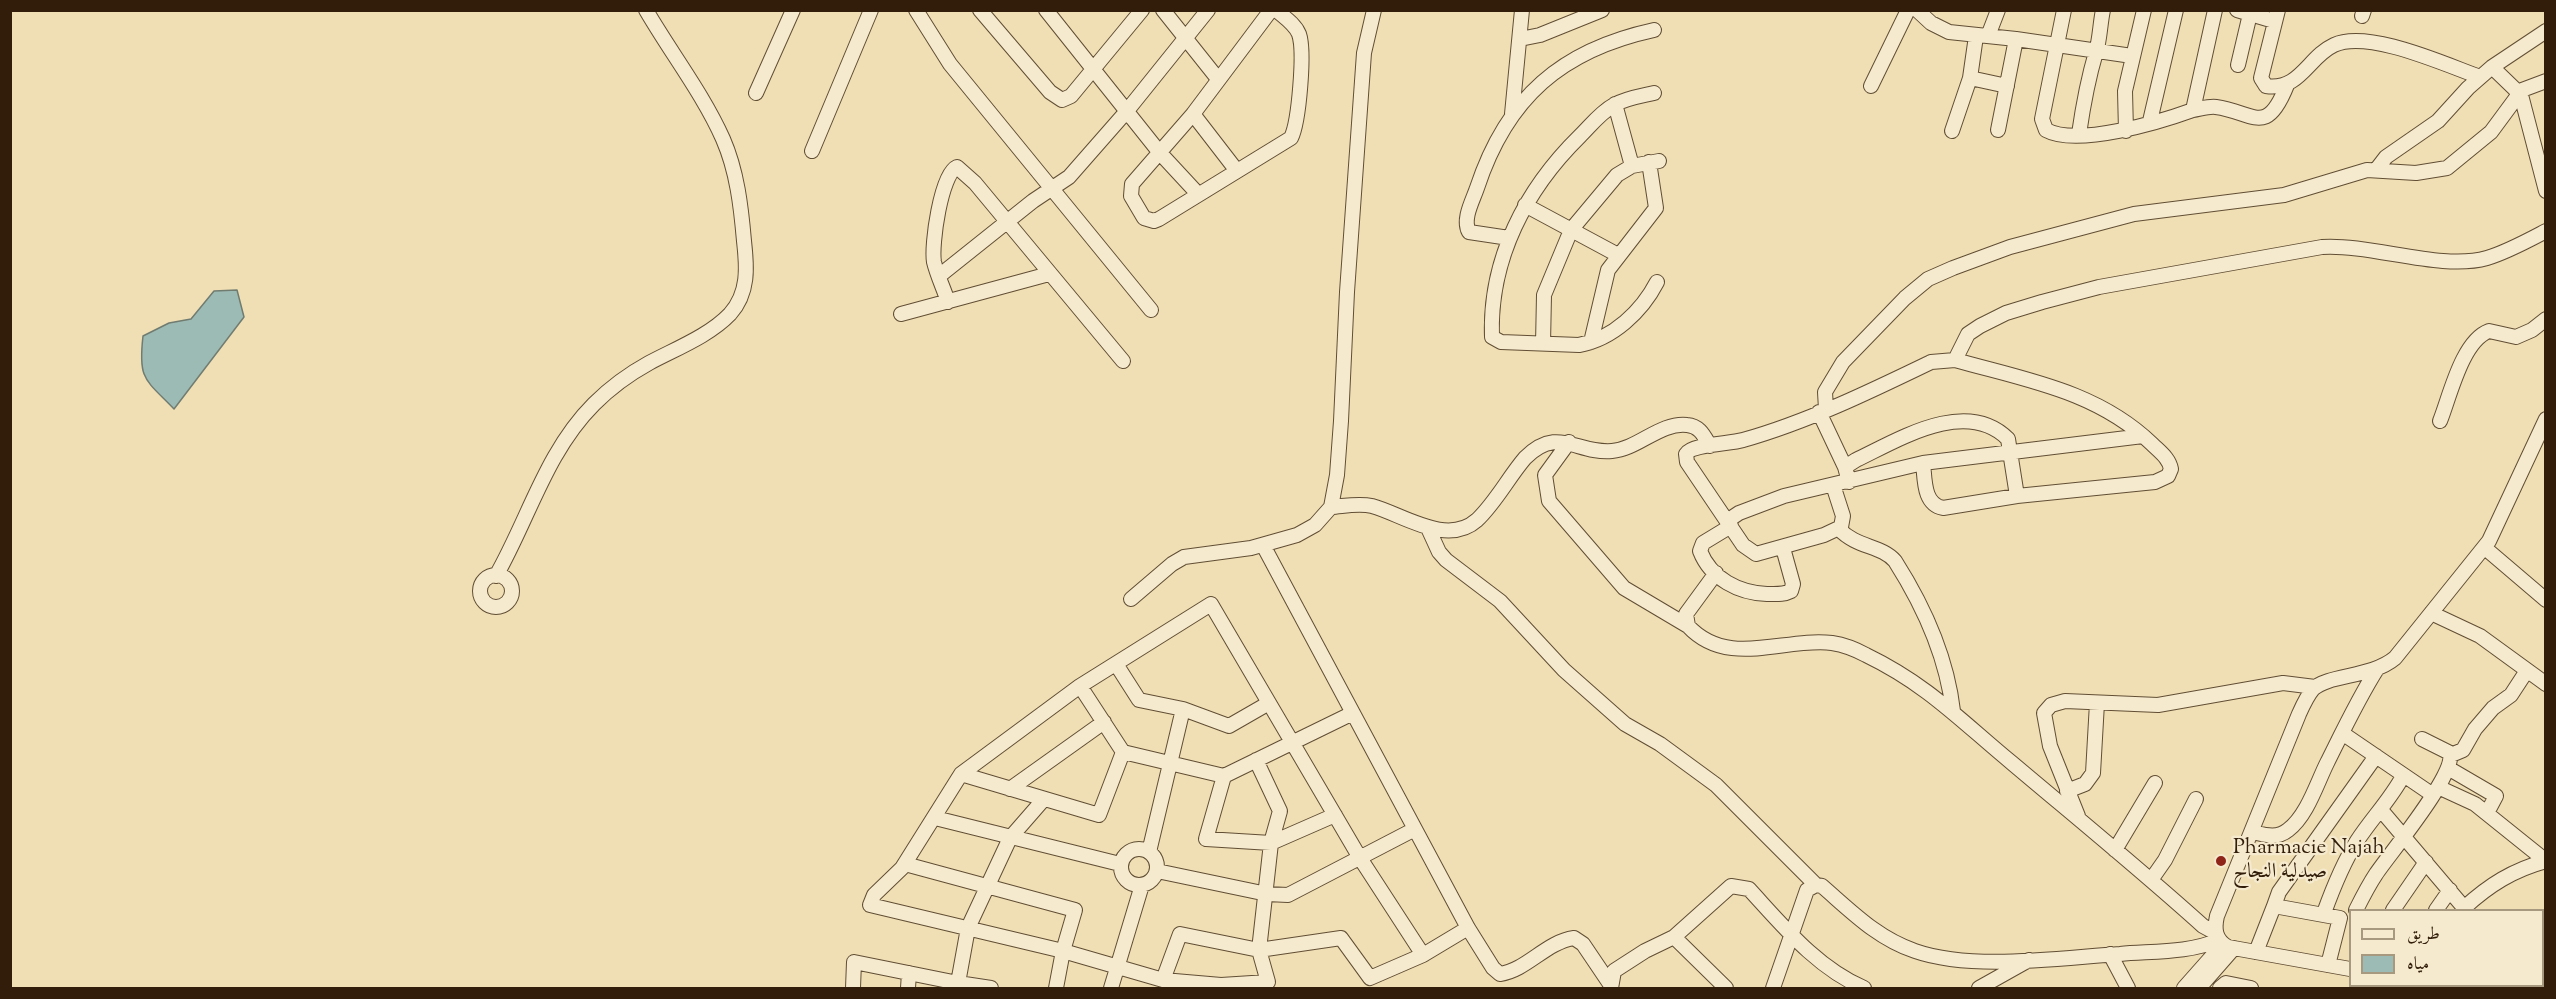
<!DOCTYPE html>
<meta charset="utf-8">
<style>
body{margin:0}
#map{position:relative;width:2556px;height:999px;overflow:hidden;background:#f0dfb4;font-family:"Sorts Mill Goudy",Amiri,serif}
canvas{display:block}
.frame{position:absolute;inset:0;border:12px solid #311d0a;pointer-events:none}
.legend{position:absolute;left:2349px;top:909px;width:195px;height:78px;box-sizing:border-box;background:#f5eace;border:2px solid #a79880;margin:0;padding:8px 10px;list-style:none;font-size:18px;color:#311d0a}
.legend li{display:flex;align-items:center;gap:12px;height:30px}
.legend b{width:30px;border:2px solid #a79880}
</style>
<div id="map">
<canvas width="2556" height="999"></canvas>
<div class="frame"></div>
<ul class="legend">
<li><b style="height:8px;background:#f5eace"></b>طريق</li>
<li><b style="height:16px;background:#9cbbb5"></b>مياه</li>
</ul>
</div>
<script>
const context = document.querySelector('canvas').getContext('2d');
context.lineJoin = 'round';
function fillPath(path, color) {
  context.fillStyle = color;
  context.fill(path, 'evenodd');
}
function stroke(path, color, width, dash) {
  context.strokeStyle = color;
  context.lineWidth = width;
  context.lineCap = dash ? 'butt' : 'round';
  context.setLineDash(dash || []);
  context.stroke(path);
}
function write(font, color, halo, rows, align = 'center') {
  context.font = font + ' "Sorts Mill Goudy",Amiri,serif';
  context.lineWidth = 4.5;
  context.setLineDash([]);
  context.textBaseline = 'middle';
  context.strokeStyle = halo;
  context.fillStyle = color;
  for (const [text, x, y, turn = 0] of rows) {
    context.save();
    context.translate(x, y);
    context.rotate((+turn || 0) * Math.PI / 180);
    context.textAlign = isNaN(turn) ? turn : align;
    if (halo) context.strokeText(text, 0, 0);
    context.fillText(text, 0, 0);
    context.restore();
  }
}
const water = new Path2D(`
 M237 290 244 317 174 409C145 379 138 380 143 336L169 323 191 319 214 291Z`);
fillPath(water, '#9cbbb5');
stroke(water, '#717c71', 1.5);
const minor = new Path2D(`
 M916 10 950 64 1151 310
 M980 10 1050 92 1062 100 1071 96 1142 10
 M1046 10 1160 153 1198 194
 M1163 10 1218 79
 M1271 10 1193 114 1132 184 1131 196 1144 218 1154 221 1159 219 1291 138C1299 122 1305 51 1299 34 1295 24 1284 17 1276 10
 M1917 10 1931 23 1949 32 2016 39 2132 56
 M2064 10 2042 119 2046 130C2077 147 2160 122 2193 110L2215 10
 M2237 10 2274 21
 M2278 10 2261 78 2266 86C2300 91 2308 57 2334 45 2368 29 2446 65 2480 77
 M2362 16 2364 10
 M1988 36 1998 10
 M1520 39 1540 35 1602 10
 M2238 65 2250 14
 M2492 67 2521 95 2546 191
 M1970 78 2007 86
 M1871 86 1908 10
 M756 93 793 10
 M1654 93C1641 96 1626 98 1614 105 1601 112 1591 125 1580 136 1526 189 1489 259 1492 337L1501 342 1579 345C1613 339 1642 311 1657 282
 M1615 104 1632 166
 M2193 110C2200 109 2209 106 2216 107 2254 112 2266 138 2287 85
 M1193 114 1237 171
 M1512 114 1522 10
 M2150 121 2176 10
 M1998 130 2016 39
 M1952 131 1970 78 1976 36
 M2126 131 2125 91 2144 10
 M2079 134C2083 106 2088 79 2096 52 2100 39 2100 24 2103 10
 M812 151 871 10
 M2376 170 2386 157 2438 121 2468 88 2492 67 2546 31
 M1525 205 1618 255
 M1509 238 1469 232C1462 219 1473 200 1477 188 1507 97 1562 50 1654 30
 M939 276 1033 201 1069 177 1126 112 1208 10
 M948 302C944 289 937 275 934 262 931 245 941 174 957 167L975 183 1123 361
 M901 314 1049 274
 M1591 342 1608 270 1656 208 1649 162
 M1543 344 1544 295 1571 230 1617 175 1632 166 1659 161
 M1955 360 1968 334 1980 326 2006 313 2042 302 2099 287 2322 247C2373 244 2441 271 2487 258 2507 252 2527 241 2546 231
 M1826 409 1825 392 1843 362 1905 298 1928 279 1953 268 2010 247 2134 214 2284 195 2367 170 2416 173 2447 168 2491 132 2522 90 2546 81
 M1819 412 1845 467
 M2440 421C2450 396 2462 341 2489 331L2516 337 2532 330 2546 319
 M1569 442 1545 475 1549 501 1624 588 1688 626
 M1849 482 1845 467 1856 460C1898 440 1966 397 2008 439L2017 496
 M1833 485 1843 516 1841 527 1824 535 1756 554 1743 545 1687 462 1686 454C1692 444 1730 444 1743 440 1807 422 1871 391 1931 362L1955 360C2026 380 2097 391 2152 444 2160 452 2169 458 2171 469L2168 476 2155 482 2017 496 1943 508C1923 504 1925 479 1923 463
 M1331 507C1345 506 1359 503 1372 506 1402 514 1447 547 1477 520 1496 502 1508 478 1525 458 1558 425 1576 454 1612 451 1638 449 1660 422 1687 425 1700 426 1704 436 1710 446
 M1727 521 1739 513 1784 496 1923 463 2143 436
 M1731 526 1703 543 1700 551C1711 579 1739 593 1767 594 1776 594 1783 595 1791 591L1793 584 1783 548
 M1428 528 1439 552 1446 560 1500 601 1564 670 1625 724 1660 744 1716 785 1816 885
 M1839 529C1857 548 1881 545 1895 561 1923 605 1947 658 1953 711
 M1263 545 1468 928 1493 968 1500 974C1527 970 1546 942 1574 938L1583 944 1610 984
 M2485 548 2546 600
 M1716 573 1686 614 1688 626C1728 669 1784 637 1832 643 1845 645 1855 649 1866 655 1928 685 1961 721 2012 763 2076 817 2141 870 2203 926L2216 933
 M480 591a16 16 0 1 1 32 0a16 16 0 1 1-32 0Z
 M496 576C529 518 546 452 594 404 610 388 629 374 649 363 675 349 709 336 730 314 749 293 747 267 744 241 741 206 737 171 723 139 703 94 671 53 646 10
 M1131 599 1172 564 1184 557 1251 548 1297 535 1315 525 1331 507 1337 475 1341 421 1347 292 1364 53 1374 10
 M2431 613 2480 636 2546 684
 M1116 664 1139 700 1183 709 1229 726 1269 703
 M1080 686 1123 752 1224 776 1353 713
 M2342 733 2433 795
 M2451 755 2463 750 2475 729 2493 708 2511 695 2526 672
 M1256 760 1280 811 1271 843 1259 950 1268 982 1221 985 1163 980 1063 951 870 905 874 895 902 868 961 774 1080 686 1211 604 1360 858 1423 955 1468 928
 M2448 768 2496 796 2487 813
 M961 774 1099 815 1123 752
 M1224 776 1206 839 1271 843 1335 815
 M2438 787 2475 804 2546 861
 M1010 789 1104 722
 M2067 791 2085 784 2093 773 2097 703
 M2381 810 2466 910
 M2078 816 2050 746 2044 713 2051 705 2065 701 2158 705 2283 683 2315 687
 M935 818 1120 864
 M2252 832C2265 835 2277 839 2288 830 2307 816 2317 783 2327 763 2343 731 2358 699 2377 669
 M1121 867a18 18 0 1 1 36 0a18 18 0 1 1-36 0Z
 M2115 850 2155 783
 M1149 852 1183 709
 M905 864 1075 910 1063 951 1056 988
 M1157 871 1267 894 1288 895 1415 829
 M2151 880 2165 860 2196 799
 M2274 906 2279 892 2376 756
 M2464 908C2489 885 2513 870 2546 861
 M2356 910C2362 898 2368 886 2376 874 2390 853 2456 775 2450 753L2422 739
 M2393 910 2426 862
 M2436 910 2450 890
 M2324 913C2333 888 2343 863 2357 841 2372 818 2390 800 2403 776
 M2542 923 2546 919
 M1674 937 1731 886 1749 889C1783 926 1817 968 1864 988
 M2542 939 2544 941
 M2542 951 2546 979
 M2256 952 2274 906 2340 918 2328 965
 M2110 954 2128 988
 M2350 969 2228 947C2215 940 2214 929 2217 916L2299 714C2303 705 2307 696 2313 689 2329 674 2371 678 2395 658L2489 541 2546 419
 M1163 980 1180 934 1259 950 1341 938 1370 978 1423 955
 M2421 986 2430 988
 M853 988 854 962 958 983
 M908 988 909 973
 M991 988 958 983 968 928 1010 838 1044 799
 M1111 988 1142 885
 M1611 988 1614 971 1645 951 1674 937 1726 988
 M1773 988 1807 890 1816 885 1822 886C1852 912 1877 938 1915 951 1972 971 2059 958 2120 954 2152 951 2189 953 2219 940
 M1979 988 2029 960
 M2184 988 2223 944
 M2199 988 2234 948
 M2220 988 2226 983 2251 988
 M2449 988 2450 986`);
stroke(minor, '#614e34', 16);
stroke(minor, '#f5eace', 14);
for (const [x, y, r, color] of [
 [2221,861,6,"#8f2418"]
]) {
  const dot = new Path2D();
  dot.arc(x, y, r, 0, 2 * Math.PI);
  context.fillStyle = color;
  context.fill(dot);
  stroke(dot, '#f5eace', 2);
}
write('21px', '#311d0a', '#f5eace', [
 ["Pharmacie Najah",2233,849],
 ["صيدلية النجاح",2233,873]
], 'left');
</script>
